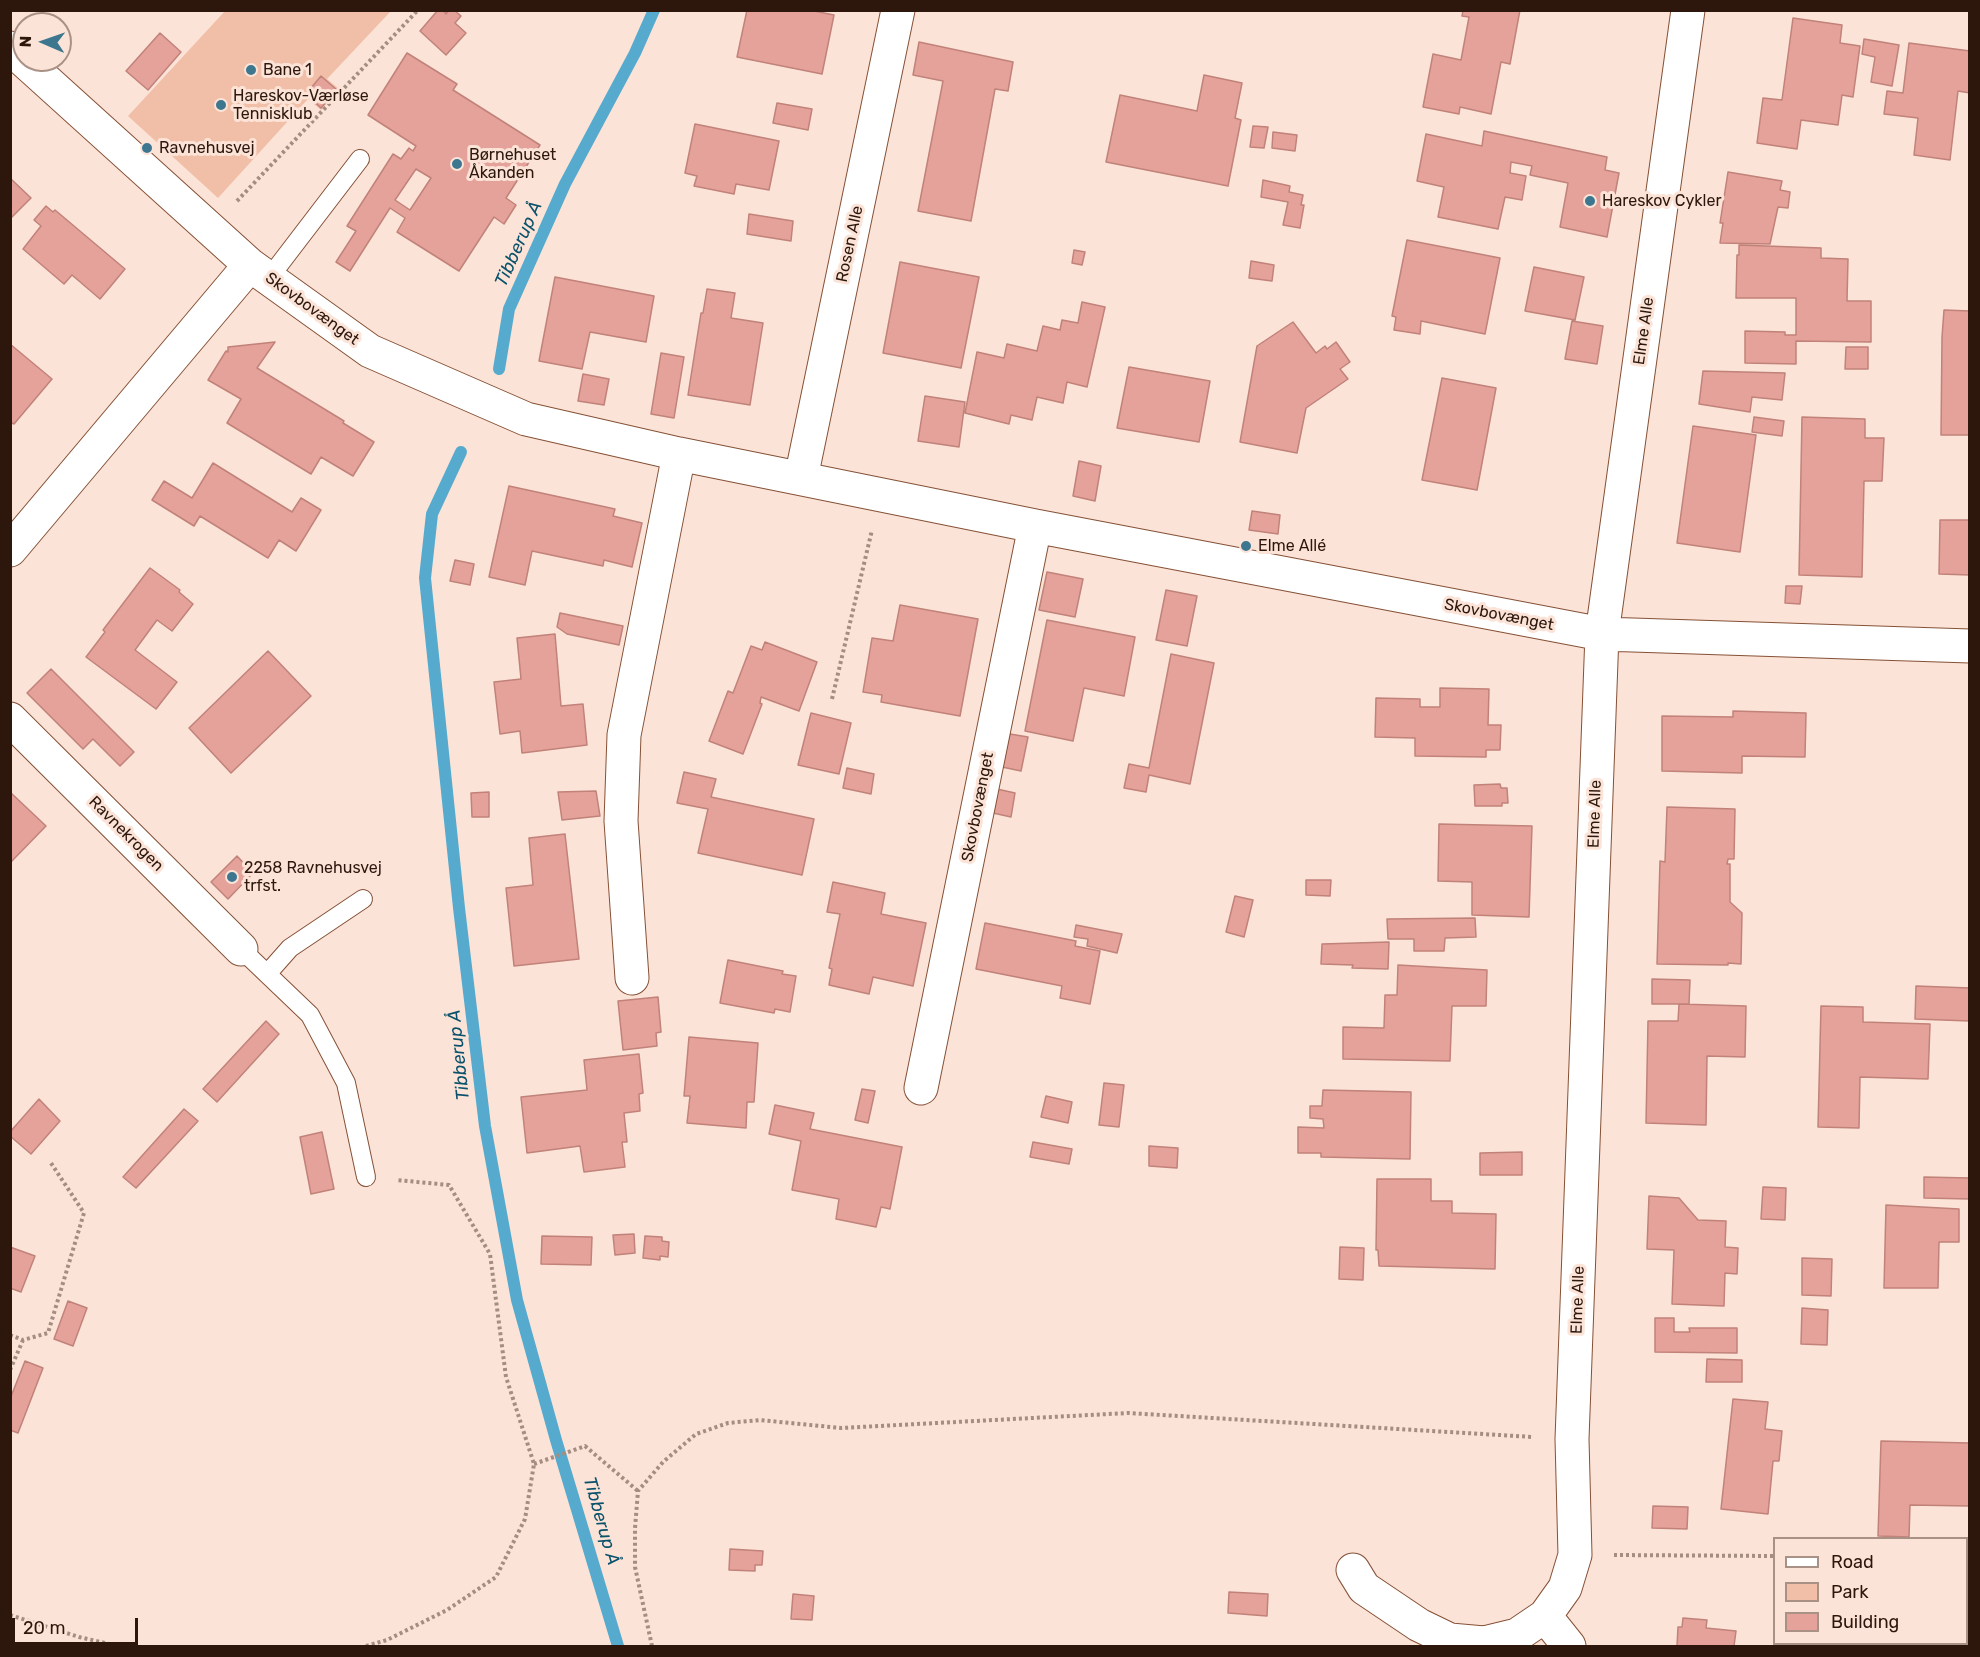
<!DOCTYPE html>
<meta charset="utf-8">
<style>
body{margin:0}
#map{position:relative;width:1980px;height:1657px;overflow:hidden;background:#fce3d7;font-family:Rubik,sans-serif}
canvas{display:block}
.frame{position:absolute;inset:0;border:12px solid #2d170c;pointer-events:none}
.legend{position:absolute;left:1773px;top:1537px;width:195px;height:108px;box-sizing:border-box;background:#fce3d7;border:2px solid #a99186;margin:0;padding:8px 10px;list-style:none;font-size:18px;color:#2d170c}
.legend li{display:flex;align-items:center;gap:12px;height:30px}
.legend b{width:30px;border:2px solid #a99186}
.north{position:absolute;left:12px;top:12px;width:60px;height:60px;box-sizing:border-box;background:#fce3d7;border:2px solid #a99186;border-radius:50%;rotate:272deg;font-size:16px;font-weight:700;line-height:24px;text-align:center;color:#2d170c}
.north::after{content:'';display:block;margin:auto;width:21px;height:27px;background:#3c778f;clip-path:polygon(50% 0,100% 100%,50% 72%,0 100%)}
.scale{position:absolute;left:12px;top:1618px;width:126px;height:27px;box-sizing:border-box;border:3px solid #2d170c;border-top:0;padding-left:8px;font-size:18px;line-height:21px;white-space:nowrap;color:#2d170c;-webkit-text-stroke:4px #fce3d7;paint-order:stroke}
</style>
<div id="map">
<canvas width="1980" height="1657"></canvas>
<div class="frame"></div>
<ul class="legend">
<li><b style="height:8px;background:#fff"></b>Road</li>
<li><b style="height:16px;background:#f1bfa7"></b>Park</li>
<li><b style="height:16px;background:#e4a29a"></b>Building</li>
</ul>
<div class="north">N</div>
<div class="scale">20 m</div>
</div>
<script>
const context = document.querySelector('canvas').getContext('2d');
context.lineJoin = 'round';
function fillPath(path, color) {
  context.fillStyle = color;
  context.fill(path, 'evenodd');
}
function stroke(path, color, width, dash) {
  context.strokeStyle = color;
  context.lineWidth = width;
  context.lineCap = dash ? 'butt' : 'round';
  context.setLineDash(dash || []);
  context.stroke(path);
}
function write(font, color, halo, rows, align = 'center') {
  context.font = font + ' Rubik,sans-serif';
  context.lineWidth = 6;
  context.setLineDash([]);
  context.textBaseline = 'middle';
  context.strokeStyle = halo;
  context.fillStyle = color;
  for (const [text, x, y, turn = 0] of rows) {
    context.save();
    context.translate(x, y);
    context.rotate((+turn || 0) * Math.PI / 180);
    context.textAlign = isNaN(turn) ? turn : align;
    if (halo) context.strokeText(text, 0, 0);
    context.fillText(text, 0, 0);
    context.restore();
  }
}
fillPath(new Path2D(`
 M225 11H391L327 79 339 89 321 110 308 99 218 198 128 116Z`), '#f1bfa7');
stroke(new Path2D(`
 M499 369 509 309 565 184 635 53 654 10
 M461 452 432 514 425 578 459 908 485 1126 517 1300 556 1440 618 1646`), '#55aacd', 12);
const building = new Path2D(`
 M438 10H443L446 14 449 10H454L461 16 455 23 466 33 446 55 420 31Z
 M747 10H809L834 15 822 74 737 57Z
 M1463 10H1520L1510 64 1501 62 1491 114 1460 107 1459 114 1423 107 1433 54 1461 60 1469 17 1462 16Z
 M1793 18 1842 25 1840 43 1860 46 1853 97 1842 95 1838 125 1801 120 1797 149 1757 143 1763 98 1782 100Z
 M160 33 181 52 148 90 126 71Z
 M1864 39 1899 45 1892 86 1871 82 1875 57 1862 54Z
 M919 42 1013 62 1008 91 995 89 971 221 918 211 943 81 913 75Z
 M1909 43 1970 51V93L1958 91 1950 160 1914 155 1918 118 1884 114 1887 91 1903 93Z
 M407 53 457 84 453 90 540 145 506 198 516 205 504 224 494 217 459 271 397 232 405 218 390 208 350 271 336 262 356 231 347 226 393 154 401 159 409 148 413 151 416 146 368 115ZM416 169 431 178 410 210 395 200Z
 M1204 75 1242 83 1235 118 1241 120 1228 186 1106 162 1120 95 1197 111Z
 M321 76 337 90 321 108 306 94Z
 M777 103 812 109 808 130 773 123Z
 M695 124 779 141 769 190 736 184 734 194 694 186 697 176 685 173Z
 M1253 126 1268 127 1264 148 1250 147Z
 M1484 131 1607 157 1605 170 1619 173 1607 237 1560 227 1568 183 1530 175 1532 166 1511 162 1510 173 1526 176 1522 200 1505 197 1498 229 1438 217 1444 187 1417 181 1426 134 1482 146Z
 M1273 132 1297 135 1295 151 1272 148Z
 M1728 172 1782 181 1780 190 1790 192 1788 208 1778 207 1770 244 1720 243 1723 223H1720Z
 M10 178 31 198 10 219Z
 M1263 180 1290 186 1289 192 1303 195 1301 205H1304L1300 228 1283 225 1288 202 1261 197Z
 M46 206 53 212 55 210 125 269 100 299 72 275 64 284 23 249 41 226 34 220Z
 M749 214 793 221 791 241 747 234Z
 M1407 240 1500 258 1485 334 1421 321 1420 334 1394 330 1396 317 1392 316Z
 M1739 245 1821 248V258L1848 259 1847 301H1871V342L1796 341V364L1745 363V331L1785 332V335H1796V298H1736L1737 255H1739Z
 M1074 250 1085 252 1082 265 1072 263Z
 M1251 261 1274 265 1272 281 1249 278Z
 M900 262 979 277 961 368 883 353Z
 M1534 267 1584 277 1575 320 1525 311Z
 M555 277 654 296 646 342 590 332 582 369 539 361Z
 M707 289 735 293 731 318 763 323 750 405 688 395 701 313H703Z
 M1082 302 1105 307 1087 387 1067 382 1063 403 1037 397 1032 420 1011 415 1009 424 965 413 977 352 1004 358 1007 344 1037 351 1043 326 1060 330 1062 320 1078 323Z
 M1944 310 1970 311V435H1941L1942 337Z
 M1572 321 1603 326 1597 364 1565 359Z
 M1293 322 1316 353 1325 346 1327 349 1336 342 1350 362 1340 369 1348 379 1306 408 1297 453 1240 442 1257 346Z
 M275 342 257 368 344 421 343 423 374 442 353 476 321 457 311 474 227 423 241 399 208 380 226 351 228 352V347Z
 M10 344 52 379 14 424 10 422Z
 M1846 347H1868V369H1845Z
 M661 353 684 357 674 418 651 414Z
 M1129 367 1210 381 1199 442 1117 428Z
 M1703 371 1785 373 1782 400 1752 397 1750 412 1699 404Z
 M583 374 609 379 604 405 578 401Z
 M1442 378 1496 388 1477 490 1422 480Z
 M925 396 965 402 959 447 918 441Z
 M1754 417 1784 421 1782 436 1752 432Z
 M1802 417 1865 419V438H1884L1882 481H1864L1862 577 1799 575Z
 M1693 426 1756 435 1740 552 1677 543Z
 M1079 461 1101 466 1095 501 1073 496Z
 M213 463 292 512 301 498 321 510 296 551 279 540 268 558 200 516 194 526 152 500 164 481 192 498Z
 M509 486 615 509 613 516 642 523 632 567 604 560 603 566 532 551 525 585 489 577Z
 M1252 511 1280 515 1278 534 1249 530Z
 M1940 520H1970V575L1939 574Z
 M455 560 474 564 470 585 450 581Z
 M150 568 180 590 179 592 193 604 172 631 157 620 135 650 177 682 156 709 86 657 105 632 103 630Z
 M1047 572 1083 579 1075 617 1039 610Z
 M1786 586H1802L1800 604 1785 603Z
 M1166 590 1197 596 1187 646 1156 640Z
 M900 605 978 619 960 716 881 702 882 695 863 692 872 638 893 641Z
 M560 613 623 626 619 645 567 634 557 627Z
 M1047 620 1135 637 1124 696 1084 688 1073 741 1025 731Z
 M555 634 561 706 583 704 587 745 522 753 520 731 500 734 494 682 521 679 517 638Z
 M765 642 817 662 799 711 761 697 760 703 762 704 743 754 709 741 728 691 733 693 751 646 762 650Z
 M268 651 311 696 231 773 189 728Z
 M1171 654 1214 663 1190 784 1149 775 1146 792 1124 788 1129 764 1149 768Z
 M51 669 134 752 120 766 93 739 83 749 27 693Z
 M1440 688 1489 689 1488 725H1501L1500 750H1486V757L1415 756V738L1375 737 1376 698 1420 699V707H1440Z
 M1733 711 1806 713 1805 757 1742 756V773L1662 771V716L1733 717Z
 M811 713 851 723 839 774 798 765Z
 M1010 734 1028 737 1021 771 1002 767Z
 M847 768 874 774 871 794 843 788Z
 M684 772 716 779 711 797 814 819 802 875 698 853 708 809 677 803Z
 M1500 784 1501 788H1507L1508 803H1502V806H1475L1474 785Z
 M997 789 1015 793 1011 817 993 813Z
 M596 791 600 816 562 820 558 792Z
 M10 792 46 826 10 863Z
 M489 792V817H472L471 793Z
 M1667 807 1735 809 1734 859H1728L1727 864H1730V902L1742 913 1741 964 1728 963V965L1657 964 1660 861 1665 862Z
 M1439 824 1532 826 1529 917 1472 915V882L1438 881Z
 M565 834 579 959 514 966 506 888 533 885 529 838Z
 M237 856 253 873 228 899 211 882Z
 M1306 880H1331L1330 896 1306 895Z
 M833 882 885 893 881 914 926 923 913 986 873 977 869 994 829 985 832 969 829 968 840 914 827 912Z
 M1235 896 1253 900 1244 937 1226 932Z
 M1475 918 1476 937 1445 938 1444 951H1414V939H1388L1387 919Z
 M985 923 1076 941 1075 946 1100 951 1090 1004 1060 998 1062 986 976 969Z
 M1076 925 1122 934 1117 953 1087 946 1088 939 1074 937Z
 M1389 942 1388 969 1352 968 1353 965 1321 964 1322 944Z
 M728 960 783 971 782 974 796 976 790 1012 775 1009 774 1013 720 1003Z
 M1398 965 1487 970 1486 1006H1452L1450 1061 1343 1059V1027L1384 1028 1385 995H1397Z
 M1652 979 1690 980 1689 1004H1652Z
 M1916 986 1970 988V1021L1915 1019Z
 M658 997 661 1032 656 1033 657 1046 623 1050 618 1001Z
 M1679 1004 1746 1006 1745 1057 1707 1056 1706 1125 1646 1123 1648 1021H1678Z
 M1821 1006 1863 1007V1022L1930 1024 1928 1079 1860 1077 1859 1128 1818 1127Z
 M266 1021 279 1034 217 1102 203 1089Z
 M689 1037 758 1043 754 1102H747L746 1128 687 1123 690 1096H684Z
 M639 1054 643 1093 639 1094 640 1111 624 1113 627 1142H622L625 1167 584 1172 580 1146 527 1153 521 1097 587 1090 584 1060Z
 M1104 1083 1124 1085 1119 1127 1099 1125Z
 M862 1089 875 1091 868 1123 855 1120Z
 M1323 1090 1411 1092 1410 1159 1321 1157V1153H1298V1127L1324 1128 1323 1119 1310 1118V1106H1322Z
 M1046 1096 1072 1102 1068 1123 1041 1117Z
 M39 1099 60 1121 31 1154 10 1136V1132Z
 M775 1105 814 1113 810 1129 902 1147 890 1209 881 1207 876 1227 836 1219 839 1199 792 1190 801 1141 769 1134Z
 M184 1109 198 1121 136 1188 123 1177Z
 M322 1132 334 1189 311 1194 300 1137Z
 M1033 1142 1072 1149 1069 1164 1030 1157Z
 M1149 1146 1178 1148 1177 1168 1149 1166Z
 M1522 1152V1175H1480V1153Z
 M1924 1177 1970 1178V1199L1924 1198Z
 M1377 1179H1431V1201H1452V1213L1496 1214 1495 1269 1379 1266 1378 1250H1376Z
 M1763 1187 1786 1188 1785 1220 1761 1219Z
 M1649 1196 1679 1198 1698 1220 1726 1221 1725 1247 1738 1248 1737 1274 1725 1273 1724 1306 1672 1304 1674 1250 1647 1249Z
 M1886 1205 1959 1209V1242H1939L1938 1288H1884Z
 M634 1234 635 1253 615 1255 613 1235Z
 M542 1236 592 1237 591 1265 541 1264Z
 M645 1236 662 1237V1241L669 1242 668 1257 660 1256V1260L643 1258Z
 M10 1247 35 1256 21 1292 10 1288Z
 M1340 1247 1364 1248 1363 1280 1339 1279Z
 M1802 1258 1832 1259 1831 1296 1802 1295Z
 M68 1301 87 1308 73 1346 54 1339Z
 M1802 1308 1828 1310 1827 1345 1801 1344Z
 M1655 1318H1674V1332H1690L1689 1328H1737V1353L1655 1352Z
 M1707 1359 1742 1360V1382H1706Z
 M25 1361 43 1368 18 1433 10 1430V1399Z
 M1733 1399 1768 1402 1765 1429 1782 1431 1779 1461H1773L1768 1514 1721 1509Z
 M1881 1441 1970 1443V1506L1910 1505 1909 1537 1878 1536Z
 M1653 1506 1688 1507 1687 1529 1652 1528Z
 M730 1549 763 1551 762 1565H755V1571L729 1570Z
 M1229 1592 1268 1594 1267 1616 1228 1613Z
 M793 1594 814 1596 812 1620 791 1619Z
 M1683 1618 1707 1620 1706 1628 1736 1631 1734 1646H1677L1678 1627H1682Z`);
fillPath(building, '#e4a29a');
stroke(building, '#c1827a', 1.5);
const service = new Path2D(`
 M269 278 360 159
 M241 949 310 1015 346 1083 366 1177
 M267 974 290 948 363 899`);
const minor = new Path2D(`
 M10 48 250 265 370 351 526 419 679 454 1035 526 1602 634 1970 646
 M801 478 898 10
 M10 550 250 265
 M10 719 241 949
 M632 978 621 821 624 735 679 454
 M921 1088 1035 526
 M1353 1570 1364 1588 1419 1625 1450 1640 1484 1643 1517 1635 1545 1616 1565 1588 1575 1555 1572 1439 1602 634 1688 10
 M1545 1616 1569 1646`);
stroke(service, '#855136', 20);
stroke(minor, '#855136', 35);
stroke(new Path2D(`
 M237 201 418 10
 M832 699 872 530
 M10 1335 23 1340 48 1333 84 1213 51 1163
 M10 1370 23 1340
 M534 1464 585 1446 638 1491
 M1614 1555 1774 1556
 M1966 1556H1970
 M10 1615 79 1637 118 1646
 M366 1646 387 1640 447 1610 496 1577 525 1519 534 1464 506 1377 490 1254 449 1185 397 1180
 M652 1646 635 1567V1528L638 1491 663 1462 696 1434 728 1423 760 1420 841 1428 1128 1413 1533 1437`), '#a48d81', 4, [3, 3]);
stroke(service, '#fff', 18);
stroke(minor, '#fff', 33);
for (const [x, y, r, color] of [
 [251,70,6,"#3c778f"],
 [221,105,6,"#3c778f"],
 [147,148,6,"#3c778f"],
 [457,164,6,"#3c778f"],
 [1590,201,6,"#3c778f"],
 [1246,546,6,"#3c778f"],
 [232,877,6,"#3c778f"]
]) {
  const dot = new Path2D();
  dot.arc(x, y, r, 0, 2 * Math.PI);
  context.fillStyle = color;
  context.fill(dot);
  stroke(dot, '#fce3d7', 2);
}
write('16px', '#2d170c', '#fce3d7', [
 ["Bane 1",263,70],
 ["Hareskov-Værløse",233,96],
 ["Tennisklub",233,114],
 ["Ravnehusvej",159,148],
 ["Børnehuset",469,155],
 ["Åkanden",469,173],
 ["Hareskov Cykler",1602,201],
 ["Elme Allé",1258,546],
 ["2258 Ravnehusvej",244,868],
 ["trfst.",244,886]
], 'left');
write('16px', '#2d170c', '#fce3d7', [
 ["Rosen Alle",850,244,-78],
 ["Skovbovænget",312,309,36],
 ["Elme Alle",1644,331,-82],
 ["Skovbovænget",1499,615,11],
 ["Skovbovænget",978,807,-79],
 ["Elme Alle",1595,814,-88],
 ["Ravnekrogen",126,834,45],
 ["Elme Alle",1578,1300,-88]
]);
write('italic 18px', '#0a526b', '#fce3d7', [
 ["Tibberup Å",519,244,-66],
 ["Tibberup Å",459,1055,-96],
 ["Tibberup Å",601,1521,74]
]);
</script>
